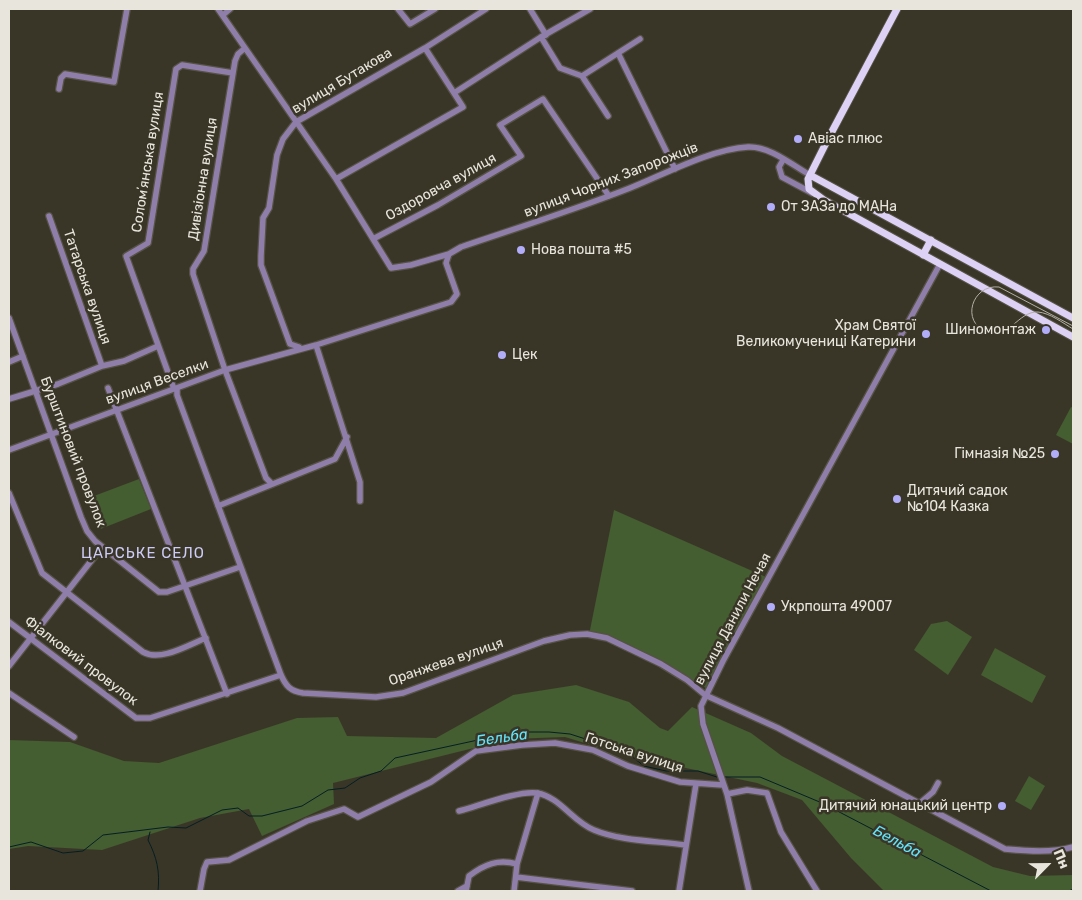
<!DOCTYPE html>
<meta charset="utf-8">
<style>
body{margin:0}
#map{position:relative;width:1082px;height:900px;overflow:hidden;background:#3a3627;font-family:Rubik,sans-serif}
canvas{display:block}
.frame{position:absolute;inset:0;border:10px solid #e8e5dc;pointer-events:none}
.north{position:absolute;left:1022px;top:840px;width:50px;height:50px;-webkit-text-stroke:4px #3a3627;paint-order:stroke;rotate:67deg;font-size:14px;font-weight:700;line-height:20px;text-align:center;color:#e8e5dc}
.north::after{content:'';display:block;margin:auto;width:18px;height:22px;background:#e8e5dc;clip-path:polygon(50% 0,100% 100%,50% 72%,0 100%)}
</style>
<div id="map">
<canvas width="1082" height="900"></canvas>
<div class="frame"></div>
<div class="north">Пн</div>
</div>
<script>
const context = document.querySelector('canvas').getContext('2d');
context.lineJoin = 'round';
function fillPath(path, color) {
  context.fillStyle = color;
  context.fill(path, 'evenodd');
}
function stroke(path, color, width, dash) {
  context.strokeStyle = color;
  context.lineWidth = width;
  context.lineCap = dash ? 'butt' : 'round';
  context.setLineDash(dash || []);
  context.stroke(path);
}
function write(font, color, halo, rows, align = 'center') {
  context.font = font + ' Rubik,sans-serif';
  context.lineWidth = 5;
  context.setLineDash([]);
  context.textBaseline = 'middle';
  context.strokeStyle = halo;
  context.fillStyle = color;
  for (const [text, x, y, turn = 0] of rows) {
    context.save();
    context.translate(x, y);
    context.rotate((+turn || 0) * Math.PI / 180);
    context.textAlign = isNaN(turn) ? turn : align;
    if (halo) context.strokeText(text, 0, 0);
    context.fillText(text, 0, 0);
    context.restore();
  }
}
fillPath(new Path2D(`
 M1071 407 1073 408V444L1056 435Z
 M139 479 151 509 98 530 86 499Z
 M614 510 766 577 706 688 622 644 589 635Z
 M947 621 972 637 948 675 914 650 931 624Z
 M995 648 1046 676 1032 703 981 675Z
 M576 685 629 702 660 728 668 731 692 707 751 733 782 756 993 867 1030 876 1073 875V891H884L851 858 802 800 757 783 624 755 565 737 510 739 333 783 334 804 262 836 249 809 200 818 102 850 28 846 9 849V740L70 742 124 761 159 763 297 718 338 717 347 736 436 738 513 695Z
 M1029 776 1045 786 1031 810 1015 801Z`), '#445d31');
stroke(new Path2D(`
 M724 777H760L822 803 991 891
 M150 832 148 840C157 858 160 871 158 891
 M9 847 31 842 63 853 83 851 103 835 168 827 186 828 222 810 238 808 249 816H262L302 806 328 790 345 788 360 778 381 771 395 758 501 735 527 732H549L570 734 626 752 644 766 666 771H698L720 778
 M1069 891 1073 889`), '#031f24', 1);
const minor = new Path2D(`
 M218 9 336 179 391 268 411 265 449 254 461 247C517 228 574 210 630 188 665 174 711 149 748 147 770 146 792 165 810 175
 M398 9 410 24 435 9
 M530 9 546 35
 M223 15 230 9
 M541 37 590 9
 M245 48 238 54 235 61 204 251 193 269V274L225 370 266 478 272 484
 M618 53 675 169
 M582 76 608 116
 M59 89 61 78 65 74 114 82 127 9
 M454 93 541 37 560 68 582 76 640 39
 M783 160 779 167 782 177 812 193
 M336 179 463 107 425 48
 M49 216 102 366
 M373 239 438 205 521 156 500 125 543 99 609 196
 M9 318 81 517 87 531 95 541 159 592H167L240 567
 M316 345 360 482V501
 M299 347 290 344 261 265V256L263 218 269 208 277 155 283 139 296 122 425 48 486 9
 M9 362 23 356
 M108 388 227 694
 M177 388V395L281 675C286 686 290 691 303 693L376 697 403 693 544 641 570 635 587 634 607 638 661 664 687 680 705 695 778 728 1005 849C1028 851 1051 853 1073 847
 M174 389 126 256 148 243 149 237 176 69 182 65 233 73
 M9 399 58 384 102 366 124 361 158 346
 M9 450 225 370 316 345 451 302 457 294 446 263 449 254
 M9 493 42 573 143 652C161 662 188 645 206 638
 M218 506 335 459 347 437
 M9 622 136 718H150L281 675
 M9 666 102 547
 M9 693 74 737
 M727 794 747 790 767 793 781 832 817 891
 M920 803 933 792 938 783
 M459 811C478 806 520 790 537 793 560 797 573 822 594 830 620 841 658 841 685 845
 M516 877 632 891
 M200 891 204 869 207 862 229 860 307 821 344 809 358 817 431 782 476 751 522 745 555 743 593 750 628 766 680 782 723 785
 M458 891 467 886
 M466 891 469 876C485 864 498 859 517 864
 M514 891 517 864 538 793
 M679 891 696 784
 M749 891 727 794 703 724 701 706 723 661 940 264`);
const major = new Path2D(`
 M897 9 827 141 808 179 809 189 824 200 1073 337
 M810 175 1073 318
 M923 255 931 240`);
stroke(minor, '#565244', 8);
stroke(major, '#565244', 9);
stroke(minor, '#8e7ea9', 5.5);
stroke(major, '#ddd1f5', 7);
stroke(new Path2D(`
 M1073 326 999 287C972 284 960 322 987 332 1009 340 1018 311 1038 312 1050 313 1063 323 1073 329`), '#b3afa5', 1);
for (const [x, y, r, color] of [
 [798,139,5,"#b2adf9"],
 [771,207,5,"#b2adf9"],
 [521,250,5,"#b2adf9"],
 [1046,330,5,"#b2adf9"],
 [926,334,5,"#b2adf9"],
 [502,355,5,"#b2adf9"],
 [1055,454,5,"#b2adf9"],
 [897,499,5,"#b2adf9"],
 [771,607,5,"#b2adf9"],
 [1002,806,5,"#b2adf9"]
]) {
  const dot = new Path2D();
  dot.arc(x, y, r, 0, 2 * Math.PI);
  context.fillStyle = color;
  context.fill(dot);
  stroke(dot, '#3a3627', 2);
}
write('14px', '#e8e5dc', '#3a3627', [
 ["вулиця Бутакова",342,81,-31],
 ["Соломʼянська вулиця",148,162,-81],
 ["Дивізіонна вулиця",203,179,-81],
 ["вулиця Чорних Запорожців",611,180,-21],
 ["Оздоровча вулиця",441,187,-29],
 ["Татарська вулиця",87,287,71],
 ["вулиця Веселки",157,382,-20],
 ["Бурштиновий провулок",73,452,69],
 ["вулиця Данили Нечая",733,619,-62],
 ["Фіалковий провулок",81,661,37],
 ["Оранжева вулиця",446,662,-19],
 ["Готська вулиця",634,753,18]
]);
write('14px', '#e8e5dc', '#3a3627', [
 ["Авіас плюс",808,139],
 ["От ЗАЗа до МАНа",781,207],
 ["Нова пошта #5",531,250],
 ["Храм Святої",916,326,"right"],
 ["Великомучениці Катерини",916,342,"right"],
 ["Шиномонтаж",1036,330,"right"],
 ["Цек",512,355],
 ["Гімназія №25",1045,454,"right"],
 ["Дитячий садок",907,491],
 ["№104 Казка",907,507],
 ["Укрпошта 49007",781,607],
 ["Дитячий юнацький центр",992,806,"right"]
], 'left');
context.letterSpacing = '1px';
write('15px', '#cdccf8', '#3a3627', [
 ["ЦАРСЬКЕ СЕЛО",143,554]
]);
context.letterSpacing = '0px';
write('italic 15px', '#63e5fc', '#3a3627', [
 ["Бельба",502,738,-8],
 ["Бельба",897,842,28]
]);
</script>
